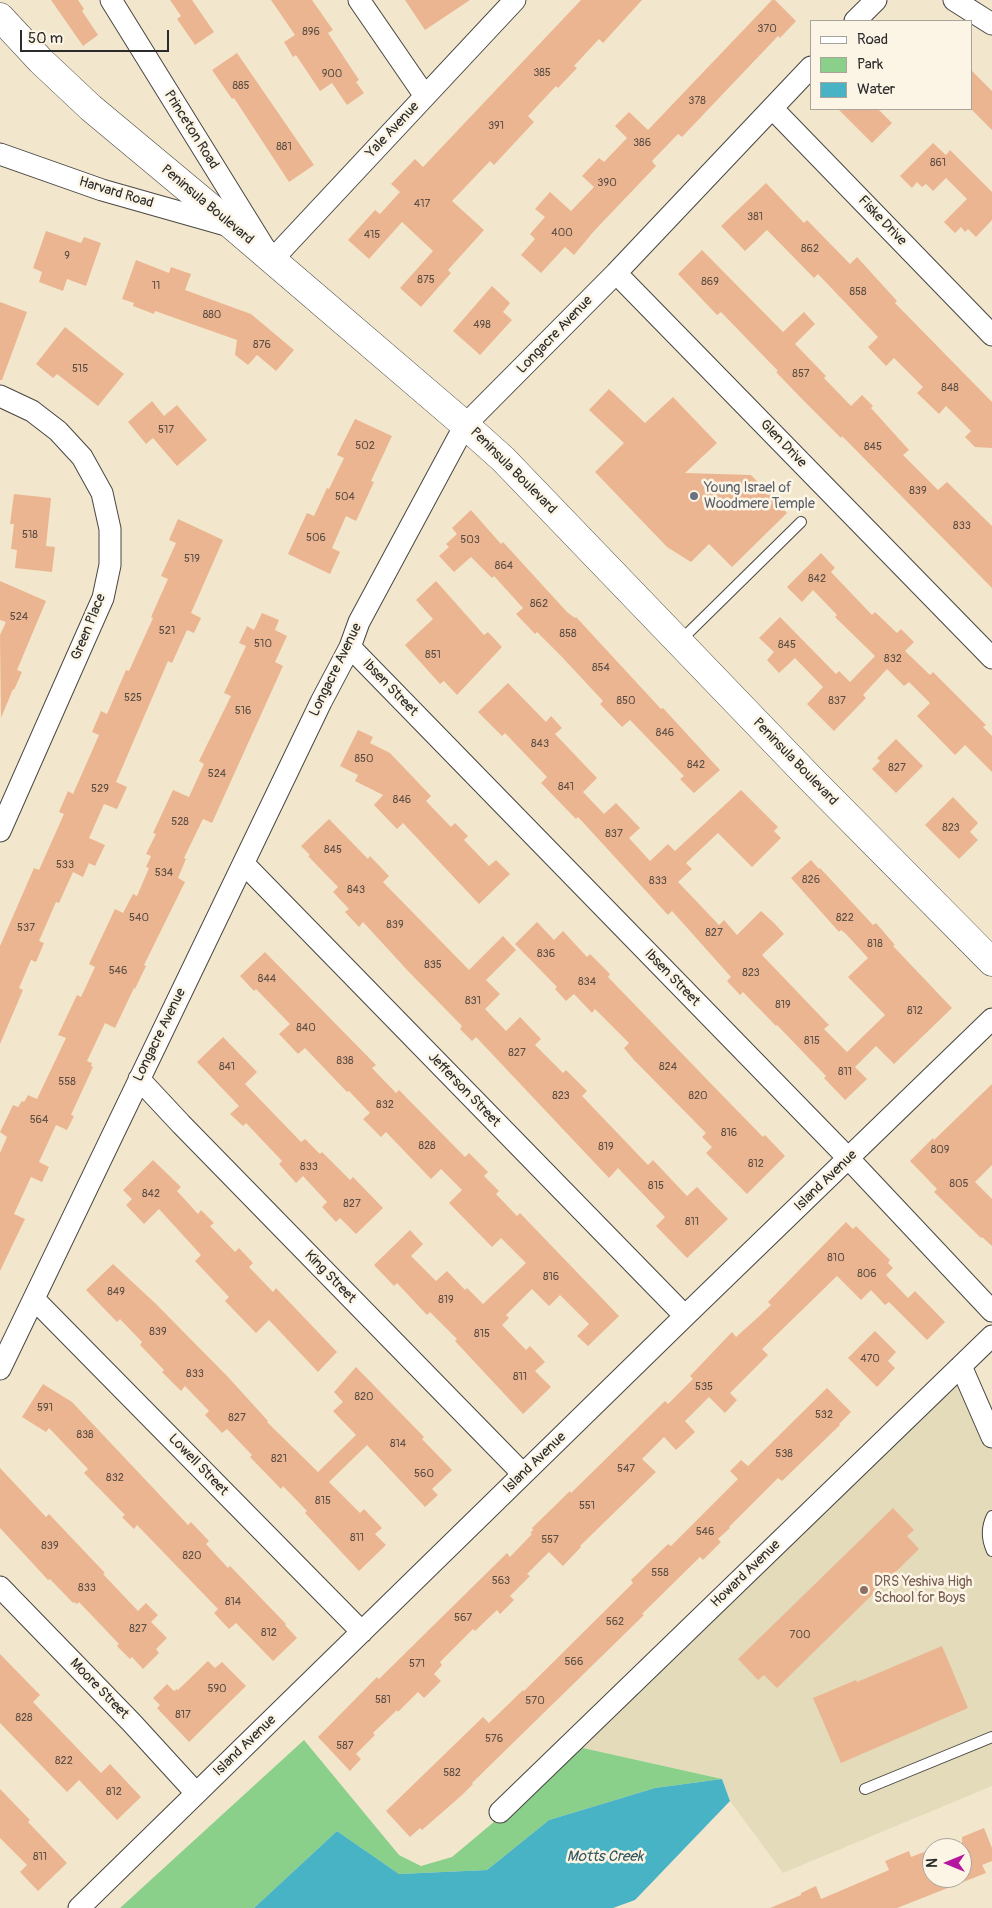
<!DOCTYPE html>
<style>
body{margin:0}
#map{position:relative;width:992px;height:1908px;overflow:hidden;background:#f2e7cc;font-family:Pangolin,sans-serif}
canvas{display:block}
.legend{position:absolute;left:810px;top:20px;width:162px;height:90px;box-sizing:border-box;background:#fcf5e5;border:1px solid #a8a49b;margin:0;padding:6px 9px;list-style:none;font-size:15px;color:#2b2b2b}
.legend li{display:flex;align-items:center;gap:10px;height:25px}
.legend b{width:25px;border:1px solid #a8a49b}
.north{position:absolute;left:922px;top:1838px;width:50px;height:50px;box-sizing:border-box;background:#fcf5e5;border:1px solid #a8a49b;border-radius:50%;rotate:270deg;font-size:14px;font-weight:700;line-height:20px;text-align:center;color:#2b2b2b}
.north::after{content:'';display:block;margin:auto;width:18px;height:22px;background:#b5179e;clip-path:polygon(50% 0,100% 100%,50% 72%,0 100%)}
.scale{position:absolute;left:20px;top:30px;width:149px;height:22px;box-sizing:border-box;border:2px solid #2b2b2b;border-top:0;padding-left:6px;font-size:15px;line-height:18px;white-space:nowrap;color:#2b2b2b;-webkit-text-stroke:4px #fcf5e5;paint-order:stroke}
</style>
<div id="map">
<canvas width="992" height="1908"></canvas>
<ul class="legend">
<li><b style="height:6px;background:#fff"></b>Road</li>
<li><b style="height:14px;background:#8bd08a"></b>Park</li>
<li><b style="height:14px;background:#48b3c5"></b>Water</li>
</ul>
<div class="north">N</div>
<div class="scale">50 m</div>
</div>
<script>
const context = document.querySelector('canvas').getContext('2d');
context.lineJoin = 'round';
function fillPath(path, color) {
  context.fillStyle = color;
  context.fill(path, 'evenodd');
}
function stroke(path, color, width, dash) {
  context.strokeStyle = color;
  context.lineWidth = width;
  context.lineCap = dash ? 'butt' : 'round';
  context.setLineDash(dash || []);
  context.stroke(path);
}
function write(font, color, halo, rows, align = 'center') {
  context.font = font + ' Pangolin,sans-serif';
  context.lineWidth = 5;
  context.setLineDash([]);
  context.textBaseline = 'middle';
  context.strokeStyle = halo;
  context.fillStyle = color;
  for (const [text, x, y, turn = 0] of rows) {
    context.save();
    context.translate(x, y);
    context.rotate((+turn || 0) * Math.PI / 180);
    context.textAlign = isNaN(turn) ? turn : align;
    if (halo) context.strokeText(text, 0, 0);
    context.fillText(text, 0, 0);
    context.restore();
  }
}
fillPath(new Path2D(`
 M964 1369 992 1435V1786L783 1873 730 1801 722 1779 574 1746Z`), '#e4dbba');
fillPath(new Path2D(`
 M304 1740 399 1855 421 1866 452 1857 507 1811 574 1746 722 1779 655 1788 549 1820 487 1870 399 1874 337 1831 254 1908H120Z`), '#8bd08a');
fillPath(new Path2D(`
 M722 1779 730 1801 635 1900 613 1908H254L337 1831 399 1874 487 1870 549 1820 655 1788Z`), '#48b3c5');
fillPath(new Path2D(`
 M51 0H78L84 9 82 11 98 35 83 46Z
 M170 0H192L214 32 195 45 177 19 181 16Z
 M271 0H312L333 30 328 33 359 80 356 82 364 93 347 105 332 83 320 91 296 55 293 57 284 42 295 35Z
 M405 0H470L425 30Z
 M581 0H642L603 43 599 39 574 66 577 68 558 88 556 86 528 116 534 122 494 165 490 161 452 201 484 230 448 270 451 273 421 307 400 288 433 251 402 222 369 259 348 240 375 210 380 214 400 192 391 184 415 159 423 167Z
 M772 0H775L796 21 780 38 778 36 682 137 678 134 652 161 656 166 594 231 574 255 565 247 541 273 521 255 535 239 530 234 545 217 535 209 550 192 571 211 594 187 582 176 599 158 604 162 627 138 615 126 629 112 648 130Z
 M237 53 314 165 289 182 234 98 232 99 212 70Z
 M971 70 992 91V130L971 109Z
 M838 109H878L892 123 872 143Z
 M933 143 946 155 950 150 992 192V220L976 237 968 229 965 232 961 227 955 233 944 222 967 199 946 178 933 191 926 184 922 187 917 182 912 188 900 176Z
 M766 183 804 223 807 220 850 264 857 257 897 301 895 303 992 402V448L975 447 965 437 971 431 946 406 939 414 917 393 923 387 894 358 886 366 868 347 878 337 818 274 814 278 767 230 745 251 721 226Z
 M46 231 81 243 84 237 101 243 86 286 67 279 63 291 39 282 42 272 33 268Z
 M702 250 783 332 804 312 815 324 795 344 826 376 824 378 851 406 862 395 873 406 871 408 909 450 903 455 938 490 947 482 992 526V588L842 436 841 438 802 399 776 372 778 371 721 312 717 315 678 274Z
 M136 260 169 273 171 267 191 274 185 290 251 314 294 350 276 371 257 355 248 365 235 355 237 340 155 311 154 314 133 306 134 303 122 299Z
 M492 286 510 303 503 312 512 320 480 355 453 331Z
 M0 302 27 312 2 380H0Z
 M65 327 124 374 98 406 57 374 53 378 36 364Z
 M609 389 645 423 673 397 717 443 685 473 751 475 787 513 732 567 709 544 691 562 667 547 595 472 624 443 589 410Z
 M152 401 164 416 177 405 207 440 177 466 153 438 146 444 128 422Z
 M355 419 392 436 371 481 374 482 356 521 346 516 332 548 340 552 330 574 288 554 307 513 314 516 327 488 329 489 344 458 337 455Z
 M14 494 51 498 46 546 55 547 52 572 15 568 17 550 11 549 14 524H10Z
 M471 510 501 544 503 542 567 612 575 618 576 617 661 709 663 708 720 770 694 793 680 779 684 776 630 720 622 727 600 704 603 701 562 657 537 632 535 634 516 614 523 608 494 576 492 578 471 557 454 572 439 556 449 547 446 544 457 534 452 528Z
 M178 519 223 540 191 613 201 618 194 633 187 630 172 663 168 661 116 782 127 787 117 809 104 804 89 838 105 845 95 866 89 863 83 877 73 872 59 903 56 902 39 941 44 943 36 962 31 960 19 988 23 990 0 1044V946L34 868 39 870 64 814 59 812 68 791 73 794 99 735 92 732 101 711 107 714 126 670 129 671 153 618 151 617 168 579 161 576 176 543 169 540Z
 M821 553 835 568 831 572 872 615 875 612 897 633 901 629 914 642 905 651 930 675 933 672 986 725 983 727 992 736V772L965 745 955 755 917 716 930 703 909 682 904 686 887 669 863 695 866 698 834 731 807 704 823 687 795 658 779 673 767 660 774 652 759 638 780 617 836 674 839 671 850 682 875 656 835 617 837 615 813 590 802 602 787 587Z
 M0 581 46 601 17 670 22 672 14 690 13 689 1 718 0 635 6 622 0 620Z
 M436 581 484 635 488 632 502 647 457 695 444 681 440 684 405 645 433 619 416 600Z
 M262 613 279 620 275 630 287 636 275 662 283 666 212 823 203 819 184 858 186 859 178 878 185 882 144 965 146 966 135 989 134 988 115 1028 105 1023 87 1061 92 1063 91 1066 93 1067 71 1115 74 1116 67 1130 56 1125 39 1162 49 1167 42 1182 31 1177 14 1214 25 1219 0 1271V1153L7 1137 0 1132 13 1105 18 1107 22 1101 24 1102 28 1095 37 1099 66 1038 58 1035 77 995 81 997 95 967 89 964 115 909 123 913 133 894 137 896 149 868 146 867 151 856 146 854 156 834 153 833 173 790 189 797 204 764 199 761 231 696 224 693 246 646 239 643 247 626 254 630Z
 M508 683 546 722 551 716 562 728 555 734 597 778 583 792 604 814 616 803 640 828 629 838 650 861 668 844 675 851 741 790 778 827 774 831 781 838 752 867 718 833 686 863 692 869 678 882 719 925 724 920 737 935 761 911 774 923 784 934 762 955 829 1025 824 1029 847 1052 885 1015 848 977 868 958 845 933 841 930 839 932 791 878 811 860 819 869 820 868 873 925 876 923 895 945 893 946 952 1008 894 1064 876 1046 855 1067 867 1079 845 1100 824 1078 826 1076 777 1025 776 1026 743 992 740 995 727 981 731 977 672 911 668 915 578 817 576 819 541 783 547 777 505 733 502 736 478 712Z
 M358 730 373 737 370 743 390 753 431 796 426 801 451 827 455 823 468 836 464 840 489 866 496 860 510 874 479 904 403 823 397 829 374 805 383 795 355 781 358 775 340 766Z
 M896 739 923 766 896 793 872 769 880 761 877 758Z
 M953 797 978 823 970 832 978 840 959 859 925 825Z
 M329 819 368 859 370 856 389 876 383 882 469 970 503 936 516 950 486 980 500 994 485 1009 506 1031 520 1017 541 1039 535 1045 563 1073 566 1070 587 1091 582 1096 648 1165 653 1160 687 1196 697 1187 728 1219 687 1258 656 1226 665 1217 618 1168 609 1178 476 1037 472 1041 460 1029 462 1026 408 971 363 922 359 927 345 912 349 909 333 892 338 887 308 856 310 855 301 846Z
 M537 922 554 940 563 931 587 957 590 954 610 974 608 977 722 1095 763 1137 765 1135 785 1156 747 1194 706 1153 712 1147 702 1137 706 1133 634 1060 624 1048 629 1043 595 1009 592 1013 574 994 566 1001 555 989 557 987 515 944Z
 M265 952 376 1065 372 1068 396 1093 399 1090 465 1157 469 1153 488 1172 484 1176 499 1191 496 1194 517 1216 520 1213 619 1316 588 1346 577 1336 589 1324 560 1295 549 1306 532 1289 506 1315 509 1318 502 1325 526 1350 530 1346 545 1362 535 1371 551 1387 523 1414 455 1341 457 1339 430 1312 427 1315 397 1283 394 1286 374 1265 410 1230 423 1244 411 1256 436 1281 447 1271 465 1290 467 1288 483 1304 526 1263 501 1238 492 1247 449 1203 462 1190 441 1169 431 1179 386 1132 381 1137 363 1119 370 1113 349 1091 347 1092 305 1048 298 1054 279 1034 290 1024 256 989 254 991 240 976Z
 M223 1037 257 1072 245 1084 301 1142 305 1139 320 1154 322 1152 350 1180 353 1177 383 1208 356 1234 340 1218 336 1222 322 1207 327 1202 303 1176 296 1183 279 1164 282 1161 246 1123 243 1126 230 1114 239 1106 197 1062Z
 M992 1084V1165L975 1182 992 1199V1246L982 1237 981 1238 934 1192 937 1189 910 1161 933 1138 934 1140Z
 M153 1160 181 1187 177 1191 198 1214 201 1210 214 1223 210 1226 235 1252 239 1248 253 1263 249 1267 273 1292 276 1288 337 1352 318 1372 269 1320 256 1333 225 1301 229 1297 195 1261 201 1255 159 1209 144 1224 126 1205 132 1199 123 1190Z
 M846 1222 853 1229 856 1226 890 1260 888 1263 893 1268 886 1275 908 1298 915 1291 945 1322 927 1340 889 1302 885 1305 871 1290 861 1300 837 1276 762 1349 768 1355 730 1393 737 1400 725 1413 709 1397 685 1421 695 1432 676 1450 664 1437 642 1459 656 1472 580 1546 581 1547 563 1566 549 1552 527 1574 530 1576 510 1596 514 1600 500 1614 497 1610 475 1631 473 1629 440 1662 442 1665 434 1674 441 1681 424 1698 418 1692 398 1712 397 1710 373 1733 375 1735 356 1754 361 1759 350 1771 318 1737 377 1677 379 1679 507 1553 510 1557 532 1534 530 1533 533 1530 532 1528 570 1491 571 1493 665 1401 668 1404 693 1379 690 1376 732 1332 736 1337 755 1320 771 1305 768 1302Z
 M113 1264 155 1303 228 1377 268 1421 267 1422 318 1472 356 1435 333 1411 343 1402 334 1392 356 1367 424 1437 422 1439 452 1470 432 1489 438 1495 425 1507 367 1445 329 1482 360 1513 364 1509 382 1528 375 1534 386 1545 359 1571 305 1513 307 1511 283 1486 281 1489 250 1457 252 1455 227 1429 222 1433 205 1415 209 1411 185 1386 181 1391 162 1372 164 1370 140 1345 142 1342 120 1319 117 1322 86 1290Z
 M875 1331 896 1352 888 1361 895 1368 877 1387 848 1358Z
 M43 1384 72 1402 188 1525 191 1522 209 1541 206 1544 228 1568 230 1566 286 1624 285 1625 297 1638 273 1661 236 1623 229 1629 214 1613 218 1609 137 1525 134 1529 122 1517 125 1515 84 1473 88 1469 49 1428 46 1432 22 1417Z
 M827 1388 851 1412 839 1424 840 1425 782 1481 778 1478 729 1527 730 1528 718 1539 721 1542 703 1560 700 1557 642 1614 644 1615 472 1783 473 1784 462 1795 422 1830 420 1828 410 1837 386 1811 483 1717 489 1723 523 1690 524 1691 633 1583 631 1580 668 1544 671 1546 738 1479 730 1471 741 1460 748 1466Z
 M0 1468 46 1517 49 1514 105 1573 103 1574 138 1611 146 1603 158 1615 151 1622 167 1638 156 1649 159 1653 143 1669 132 1657 130 1659 117 1646 119 1644 79 1602 77 1604 74 1602 73 1603 50 1579 48 1580 0 1528Z
 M893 1508 914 1530 907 1536 919 1549 777 1688 764 1675 758 1680 738 1659Z
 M942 1646 968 1708 841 1763 813 1698 856 1680 857 1682Z
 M0 1654 40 1695 33 1702 101 1773 110 1764 141 1797 117 1820 79 1780 67 1792 0 1723Z
 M208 1661 215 1668 222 1662 246 1686 189 1742 157 1708 160 1705 153 1698 167 1684 174 1691 177 1689 178 1690Z
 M0 1789 30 1820 28 1822 67 1863 38 1891 20 1872 27 1865 0 1838Z
 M984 1828 992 1848V1861L982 1865 986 1873 897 1908H770L801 1895V1893L816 1886 821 1899 889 1870 885 1861 909 1851 911 1857 932 1849V1878H962V1837Z`), '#ecb591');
const service = new Path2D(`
 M680 641 801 522
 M992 1516C986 1528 987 1540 992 1551
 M865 1789 992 1737`);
const minor = new Path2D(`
 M111 0 272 260 515 0
 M359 0 425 96
 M954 0 992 24
 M855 21 876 0
 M772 108 992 335
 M0 154 102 190 229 226
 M616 273 992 658
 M0 396 32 411 58 431 82 457 102 493 110 529V565L103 598 0 831
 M350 647 849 1159 992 1311
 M244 864 685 1316
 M139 1079 181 1124 523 1474
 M34 1299 362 1632
 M961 1366 992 1437
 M0 1369 321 702 350 647 359 622 465 425 616 273 811 67
 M0 1587 132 1723 196 1793
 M500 1812 992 1336
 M79 1908 685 1316 992 1019`);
const primary = new Path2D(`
 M0 17 41 61 91 108 235 228 465 425 503 459 807 775 992 962`);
stroke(service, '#494743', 12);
stroke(minor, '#494743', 23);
stroke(primary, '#494743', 29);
stroke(service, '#fff', 10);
stroke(minor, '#fff', 21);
stroke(primary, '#fff', 28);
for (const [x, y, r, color] of [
 [694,496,5,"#6b7280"],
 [864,1590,5,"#8d6e63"]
]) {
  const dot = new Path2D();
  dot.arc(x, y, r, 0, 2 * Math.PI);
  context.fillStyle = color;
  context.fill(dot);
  stroke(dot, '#fcf5e5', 2);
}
write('11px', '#5b4e44', null, [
 ["370",767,29],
 ["896",311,32],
 ["385",542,73],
 ["900",332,74],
 ["885",241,86],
 ["378",697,101],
 ["391",496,126],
 ["386",642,143],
 ["881",284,147],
 ["861",938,163],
 ["390",607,183],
 ["417",422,204],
 ["381",755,217],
 ["400",562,233],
 ["415",372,235],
 ["862",810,249],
 ["9",67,256],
 ["875",426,280],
 ["869",710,282],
 ["11",156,286],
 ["858",858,292],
 ["880",212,315],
 ["498",482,325],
 ["876",262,345],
 ["515",80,369],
 ["857",801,374],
 ["848",950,388],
 ["517",166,430],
 ["502",365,446],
 ["845",873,447],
 ["839",918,491],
 ["504",345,497],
 ["833",962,526],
 ["518",30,535],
 ["506",316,538],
 ["503",470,540],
 ["519",192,559],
 ["864",504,566],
 ["842",817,579],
 ["862",539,604],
 ["524",19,617],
 ["521",167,631],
 ["858",568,634],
 ["510",263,644],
 ["845",787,645],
 ["851",433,655],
 ["832",893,659],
 ["854",601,668],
 ["525",133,698],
 ["850",626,701],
 ["837",837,701],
 ["516",243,711],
 ["846",665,733],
 ["843",540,744],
 ["850",364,759],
 ["842",696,765],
 ["827",897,768],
 ["524",217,774],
 ["841",566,787],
 ["529",100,789],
 ["846",402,800],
 ["528",180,822],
 ["823",951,828],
 ["837",614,834],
 ["845",333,850],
 ["533",65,865],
 ["534",164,873],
 ["826",811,880],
 ["833",658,881],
 ["843",356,890],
 ["540",139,918],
 ["822",845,918],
 ["839",395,925],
 ["537",26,928],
 ["827",714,933],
 ["818",875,944],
 ["836",546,954],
 ["835",433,965],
 ["546",118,971],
 ["823",751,973],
 ["844",267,979],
 ["834",587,982],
 ["831",473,1001],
 ["819",783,1005],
 ["812",915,1011],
 ["840",306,1028],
 ["815",812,1041],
 ["827",517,1053],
 ["838",345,1061],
 ["841",227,1067],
 ["824",668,1067],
 ["811",845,1072],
 ["558",67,1082],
 ["823",561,1096],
 ["820",698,1096],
 ["832",385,1105],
 ["564",39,1120],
 ["816",729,1133],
 ["828",427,1146],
 ["819",606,1147],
 ["809",940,1150],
 ["812",756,1164],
 ["833",309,1167],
 ["805",959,1184],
 ["815",656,1186],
 ["842",151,1194],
 ["827",352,1204],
 ["811",692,1222],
 ["810",836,1258],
 ["806",867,1274],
 ["816",551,1277],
 ["849",116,1292],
 ["819",446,1300],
 ["839",158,1332],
 ["815",482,1334],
 ["470",870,1359],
 ["833",195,1374],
 ["811",520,1377],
 ["535",704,1387],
 ["820",364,1397],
 ["591",45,1408],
 ["532",824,1415],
 ["827",237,1418],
 ["838",85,1435],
 ["814",398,1444],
 ["538",784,1454],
 ["821",279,1459],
 ["547",626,1469],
 ["560",424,1474],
 ["832",115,1478],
 ["815",323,1501],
 ["551",587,1506],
 ["546",705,1532],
 ["811",357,1538],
 ["557",550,1540],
 ["839",50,1546],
 ["820",192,1556],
 ["558",660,1573],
 ["563",501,1581],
 ["833",87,1588],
 ["814",233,1602],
 ["567",463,1618],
 ["562",615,1622],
 ["827",138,1629],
 ["812",269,1633],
 ["700",800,1635],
 ["566",574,1662],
 ["571",417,1664],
 ["590",217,1689],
 ["581",383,1700],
 ["570",535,1701],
 ["817",183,1715],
 ["828",24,1718],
 ["576",494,1739],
 ["587",345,1746],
 ["822",64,1761],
 ["582",452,1773],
 ["812",114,1792],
 ["811",40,1857]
]);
write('14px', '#2b2b2b', '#fcf5e5', [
 ["Princeton Road",191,130,58],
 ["Yale Avenue",393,130,-47],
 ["Harvard Road",116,193,17],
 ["Peninsula Boulevard",207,205,40],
 ["Fiske Drive",882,221,46],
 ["Longacre Avenue",555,335,-46],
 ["Glen Drive",783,444,46],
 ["Peninsula Boulevard",513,471,45],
 ["Green Place",89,627,-68],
 ["Longacre Avenue",336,670,-64],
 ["Ibsen Street",390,688,46],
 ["Peninsula Boulevard",795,762,46],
 ["Ibsen Street",672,978,46],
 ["Longacre Avenue",160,1035,-64],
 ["Jefferson Street",464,1090,46],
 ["Island Avenue",826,1181,-44],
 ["King Street",330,1277,46],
 ["Island Avenue",535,1463,-44],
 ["Lowell Street",198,1465,46],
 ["Howard Avenue",746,1574,-44],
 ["Moore Street",99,1689,46],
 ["Island Avenue",245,1746,-44]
]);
write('14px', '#5b616d', '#fcf5e5', [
 ["Young Israel of",704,488],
 ["Woodmere Temple",704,504]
], 'left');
write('14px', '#785e54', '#fcf5e5', [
 ["DRS Yeshiva High",874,1582],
 ["School for Boys",874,1598]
], 'left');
write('italic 15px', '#355b61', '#fcf5e5', [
 ["Motts Creek",605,1857]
]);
</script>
